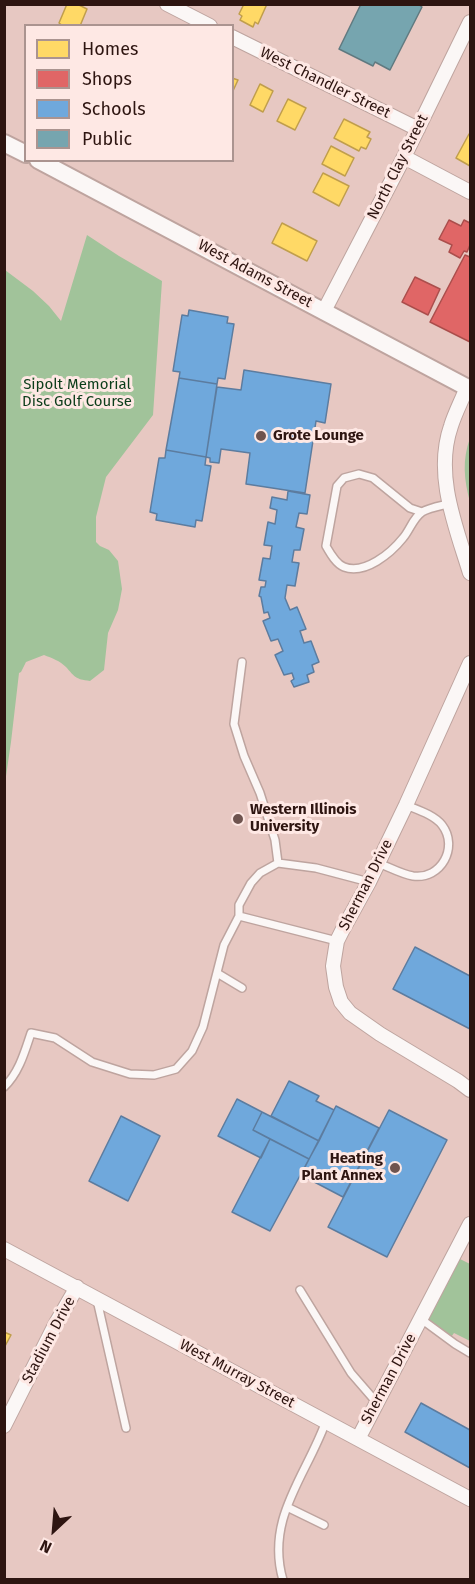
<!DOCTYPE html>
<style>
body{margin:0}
#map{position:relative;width:475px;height:1584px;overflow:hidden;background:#e7c8c2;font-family:"Fira Sans",sans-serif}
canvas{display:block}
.frame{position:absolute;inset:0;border:6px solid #2e1511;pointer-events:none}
.legend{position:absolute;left:24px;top:24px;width:210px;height:138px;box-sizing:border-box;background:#fee8e4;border:2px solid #ab9490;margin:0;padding:8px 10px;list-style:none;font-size:18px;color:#2e1511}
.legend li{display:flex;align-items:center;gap:12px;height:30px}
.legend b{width:30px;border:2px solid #ab9490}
.north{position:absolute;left:24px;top:1500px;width:60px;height:60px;-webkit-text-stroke:4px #fee8e4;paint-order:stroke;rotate:206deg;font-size:16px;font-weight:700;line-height:24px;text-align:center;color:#2e1511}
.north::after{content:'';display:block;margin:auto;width:21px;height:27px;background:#2e1511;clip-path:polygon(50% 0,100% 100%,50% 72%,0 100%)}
</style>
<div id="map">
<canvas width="475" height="1584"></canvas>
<div class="frame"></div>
<ul class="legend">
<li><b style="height:16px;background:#ffd966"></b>Homes</li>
<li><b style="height:16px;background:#e06666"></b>Shops</li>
<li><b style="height:16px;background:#6fa8dc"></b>Schools</li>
<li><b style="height:16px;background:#76a5af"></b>Public</li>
</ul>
<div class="north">N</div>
</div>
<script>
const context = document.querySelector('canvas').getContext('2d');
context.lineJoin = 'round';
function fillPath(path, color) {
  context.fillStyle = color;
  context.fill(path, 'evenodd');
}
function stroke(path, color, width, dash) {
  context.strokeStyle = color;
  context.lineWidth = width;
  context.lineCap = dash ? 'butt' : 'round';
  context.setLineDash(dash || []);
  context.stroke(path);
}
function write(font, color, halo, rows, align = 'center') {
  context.font = font + ' "Fira Sans",sans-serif';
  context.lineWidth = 6;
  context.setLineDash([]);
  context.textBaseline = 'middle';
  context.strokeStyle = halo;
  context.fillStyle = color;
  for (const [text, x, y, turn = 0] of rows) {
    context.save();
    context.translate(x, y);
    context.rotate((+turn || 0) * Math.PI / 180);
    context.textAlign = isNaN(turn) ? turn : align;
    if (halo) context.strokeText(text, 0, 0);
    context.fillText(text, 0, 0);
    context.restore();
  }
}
fillPath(new Path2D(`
 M87 235 119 256 162 281 153 415 106 477 96 517V542L100 546 109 550 118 561 122 589 118 610 108 633 104 670 90 681C75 679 75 677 66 667 60 661 52 658 44 655L26 662 21 672 19 673 11 742 5 783V270L33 291 49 306 61 321Z
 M470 438V502C464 480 462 460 470 438Z
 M454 1256 470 1264V1341L454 1333 449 1340 421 1319Z`), '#a1c39a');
const homes = new Path2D(`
 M67 4H77L87 9 80 26H63L59 23Z
 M244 4H267L258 24 255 22 253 27 240 20 242 16 239 14Z
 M232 78 238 80 232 93Z
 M260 84 273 91 263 112 250 105Z
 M288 99 306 108 295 130 277 121Z
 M344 119 370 132 367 137 371 139 366 149 361 147 359 151 334 138Z
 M469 134 470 135V166L456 158Z
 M331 146 354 158 345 176 322 164Z
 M323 173 349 186 339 206 313 192Z
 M282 223 317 241 307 261 272 243Z
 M4 1332 11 1335 4 1348Z`);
fillPath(homes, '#ffd966');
stroke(homes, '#c09e4c', 1.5);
const shops = new Path2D(`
 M449 220 461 226 464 220 470 223V245L467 252 464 251 460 258 449 252 452 245 439 239Z
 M465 255 470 257V255V342L430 322Z
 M415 277 440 289 428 315 402 302Z`);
fillPath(shops, '#e06666');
stroke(shops, '#ab4e4c', 1.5);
const schools = new Path2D(`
 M189 310 228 317 227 323 234 324 225 379 218 378 217 384 179 378 180 372 173 371 182 315 188 316Z
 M244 370 331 384 325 423 316 421 305 493 246 484 250 453 221 449 219 463 210 462V458L206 457 217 387 241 390Z
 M179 378 217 384 206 457 166 450Z
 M166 450 206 457 205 465 211 466 202 521 196 520 195 527 156 520 157 514 150 512 159 458H165Z
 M288 491 310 495 307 514 299 513 296 527 304 529 300 550H294L292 562 299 563 295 586 287 585 285 598 290 610 297 607 306 629 300 631 304 643 311 641 319 662 312 665 314 672 307 675 309 682 294 687 291 681 294 679 292 673 284 675 275 655 283 651 278 639 271 641 263 621 270 618 268 612 264 613 261 597 259 596 261 587H265L266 581 259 580 263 558 270 559 272 546 264 545 268 522 275 524 277 510 270 508 272 497 287 500Z
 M415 947 470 976V1029L393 989Z
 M289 1081 319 1096 316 1101 334 1110 319 1141 271 1116Z
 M237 1099 262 1112 253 1130 270 1139 261 1158 218 1136Z
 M336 1106 379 1128 343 1197 301 1175Z
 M389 1110 447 1140 387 1257 328 1227Z
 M262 1112 319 1141 309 1159 253 1130Z
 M121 1116 160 1136 128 1201 89 1181Z
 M270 1139 309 1159 270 1231 232 1212Z
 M421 1403 470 1430V1468L405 1432Z`);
fillPath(schools, '#6fa8dc');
stroke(schools, '#5c7c9f', 1.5);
const public = new Path2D(`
 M361 4H418L422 7 390 70 375 62 373 66 339 49Z`);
fillPath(public, '#76a5af');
stroke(public, '#607a80', 1.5);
const service = new Path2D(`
 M422 512 410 508 373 478 359 474 344 478 337 486 326 546C330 553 336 564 344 567 365 575 391 553 403 538 410 530 413 518 422 512 429 508 440 506 448 504
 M242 662 234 724 244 756 260 793 275 840 278 863
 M378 863C389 867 401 874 413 876 441 880 459 847 442 825 434 815 418 810 406 805
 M239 916 337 941
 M217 973 242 988
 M4 1087C19 1073 25 1051 31 1033L55 1038 92 1062 130 1074 154 1075 176 1069 192 1051 203 1027 224 945 239 916V905L251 883 260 873 278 863 316 868 369 882
 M300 1290 351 1373 377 1403
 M97 1300 126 1428
 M421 1319 455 1344 470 1353
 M287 1507 324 1525
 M283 1580C265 1518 307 1475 326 1421`);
const minor = new Path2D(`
 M167 4 210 26
 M232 37 418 129
 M404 157 470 192
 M324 311 404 157 470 22
 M467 387C462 400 455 413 451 426 434 475 456 527 470 573
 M470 663 406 805 369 882 342 931 337 941 333 966 336 987 341 1002 350 1013 380 1034 458 1081 470 1090
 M4 1249 470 1499
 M4 1426 55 1325 77 1287
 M358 1439 470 1224`);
const tertiary = new Path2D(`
 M4 143 26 154
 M38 160 470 389`);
stroke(service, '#bea49f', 10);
stroke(minor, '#bea49f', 16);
stroke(tertiary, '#bea49f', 20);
stroke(service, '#fbf7f6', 7);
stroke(minor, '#fbf7f6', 14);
stroke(tertiary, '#fbf7f6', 16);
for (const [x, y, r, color] of [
 [261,436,6,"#6f544f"],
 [238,819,6,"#6f544f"],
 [395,1168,6,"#6f544f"]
]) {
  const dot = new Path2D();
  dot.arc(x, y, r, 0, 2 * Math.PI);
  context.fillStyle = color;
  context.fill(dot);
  stroke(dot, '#fee8e4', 2);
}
write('15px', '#2e1511', '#fee8e4', [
 ["West Chandler Street",325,83,26],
 ["North Clay Street",398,167,-63],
 ["West Adams Street",255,274,28],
 ["Sherman Drive",366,885,-63],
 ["Stadium Drive",49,1340,-62],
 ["West Murray Street",237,1374,28],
 ["Sherman Drive",389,1379,-62]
]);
write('15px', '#0b3d1a', '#fee8e4', [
 ["Sipolt Memorial",77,385],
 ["Disc Golf Course",77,402]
]);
write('bold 15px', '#2e1511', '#fee8e4', [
 ["Grote Lounge",273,436],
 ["Western Illinois",250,810],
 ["University",250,827],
 ["Heating",383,1159,"right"],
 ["Plant Annex",383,1176,"right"]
], 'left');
</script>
